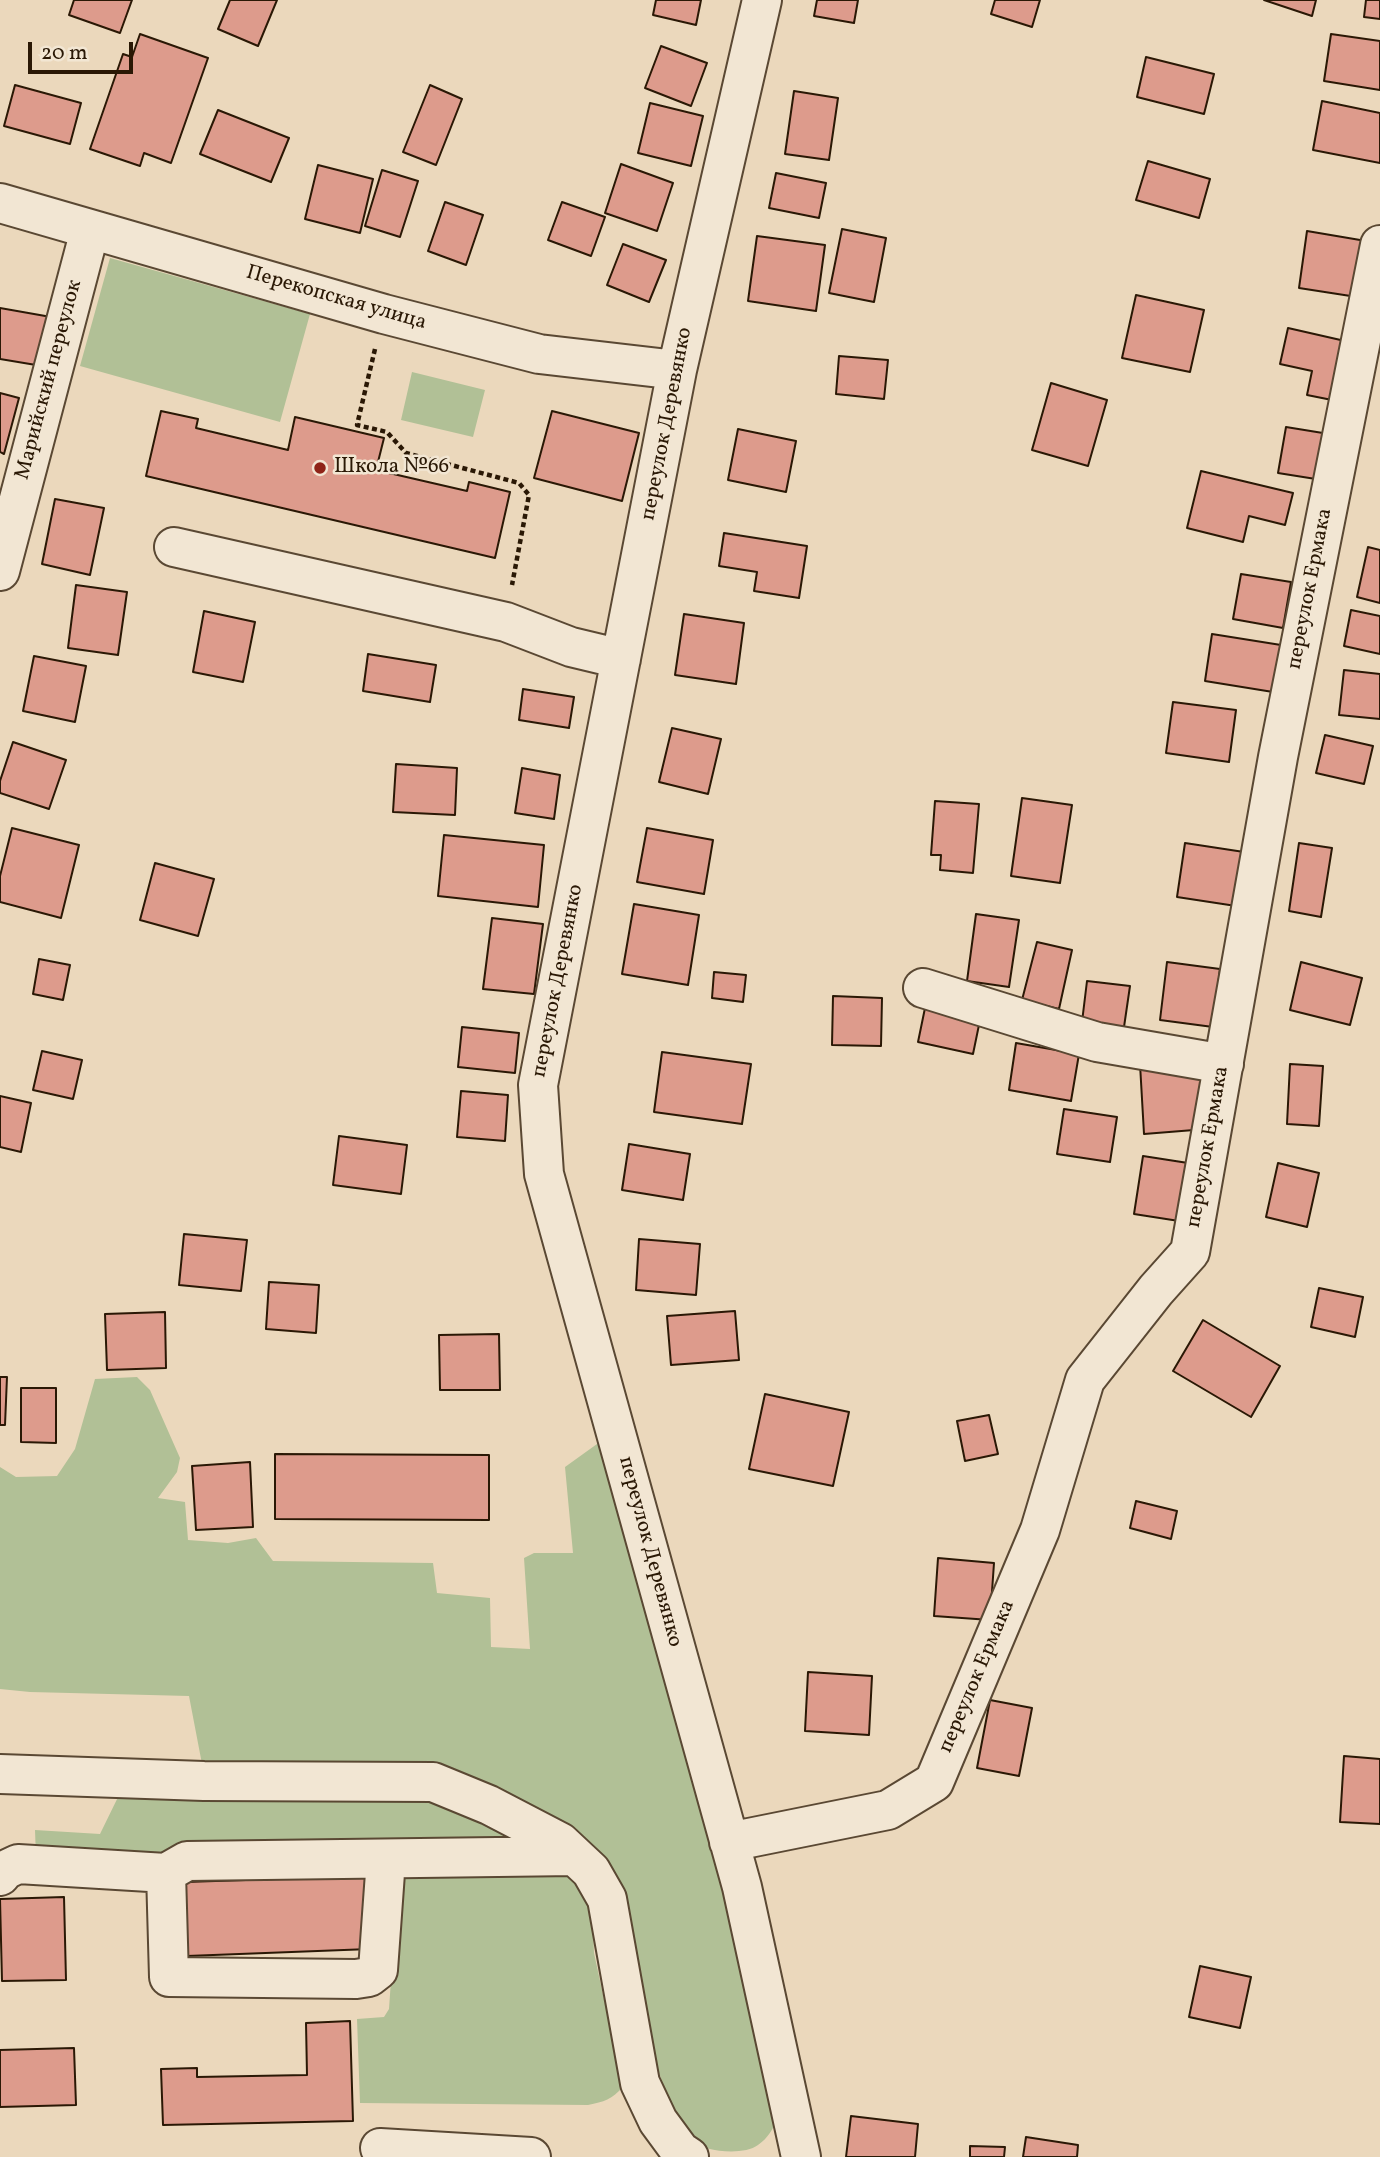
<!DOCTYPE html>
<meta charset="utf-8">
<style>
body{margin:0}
#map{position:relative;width:1380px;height:2157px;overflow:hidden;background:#ebd8bc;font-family:Vollkorn,serif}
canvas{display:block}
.scale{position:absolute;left:28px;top:42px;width:105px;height:32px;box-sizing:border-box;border:4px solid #2a1805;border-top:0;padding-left:9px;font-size:21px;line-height:24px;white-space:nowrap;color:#2a1805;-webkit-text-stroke:5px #f2e6d3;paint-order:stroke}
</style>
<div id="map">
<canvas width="1380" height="2157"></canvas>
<div class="scale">20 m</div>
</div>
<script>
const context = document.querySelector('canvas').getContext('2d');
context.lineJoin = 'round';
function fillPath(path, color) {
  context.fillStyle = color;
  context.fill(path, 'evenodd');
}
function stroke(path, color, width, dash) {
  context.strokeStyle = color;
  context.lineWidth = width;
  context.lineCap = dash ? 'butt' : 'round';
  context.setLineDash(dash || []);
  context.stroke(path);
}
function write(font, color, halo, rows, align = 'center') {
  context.font = font + ' Vollkorn,serif';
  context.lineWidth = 5;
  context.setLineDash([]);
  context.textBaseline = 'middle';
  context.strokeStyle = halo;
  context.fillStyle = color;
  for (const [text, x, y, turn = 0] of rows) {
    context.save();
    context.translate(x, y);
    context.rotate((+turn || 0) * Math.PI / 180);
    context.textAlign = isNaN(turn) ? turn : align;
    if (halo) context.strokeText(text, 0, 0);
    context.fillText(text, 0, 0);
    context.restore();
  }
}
fillPath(new Path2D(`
 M110 258 310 314 280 422 80 366Z
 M412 372 485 390 473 437 401 420Z
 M137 1377 150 1390 180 1458 177 1472 158 1498 185 1502 188 1540 228 1543 256 1538 273 1561 433 1563 437 1593 490 1598 491 1647 530 1649 524 1558 534 1553H573L565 1467 597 1444 612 1449 718 1844 778 2118C773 2129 768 2138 758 2145 743 2156 704 2152 690 2140 686 2136 683 2131 679 2127L637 2014 619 1899 520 1810 202 1764 189 1696 30 1692 0 1689V1467L16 1477 57 1476 75 1449 95 1379Z
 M121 1791 426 1795 512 1836V1843L156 1860 36 1858 35 1830 100 1834Z
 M572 1873 592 1904 594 1953 623 2087C612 2099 604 2102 588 2105L360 2103 357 2019 384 2017 389 2009 396 1907 400 1883 407 1874Z`), '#b1c096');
const building = new Path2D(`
 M74 0H132L120 33 69 15Z
 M230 0H277L258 46 218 29Z
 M656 0H701L696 25 653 15Z
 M817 0H858L854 23 814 16Z
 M995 0H1040L1032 27 991 14Z
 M1264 0H1316L1312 16Z
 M1366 0H1380V19L1364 17Z
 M140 34 208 58 171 163 144 153 140 166 90 149 123 54 132 57Z
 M1331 34 1380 41V90L1324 81Z
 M661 46 707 63 691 106 645 88Z
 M1146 57 1214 74 1204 114 1137 97Z
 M15 85 81 103 70 144 4 126Z
 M430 85 462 99 436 165 403 152Z
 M794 91 838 98 829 160 785 154Z
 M1322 101 1380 113V163L1313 150Z
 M650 103 703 116 691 166 638 153Z
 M218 110 289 138 271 182 200 154Z
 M1148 161 1210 179 1199 218 1136 200Z
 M621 164 673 183 657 231 605 213Z
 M318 165 373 179 360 233 305 219Z
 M382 170 418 181 400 237 365 226Z
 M776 173 826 183 819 218 769 208Z
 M445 202 483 215 466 265 428 251Z
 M562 202 605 217 591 256 548 240Z
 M842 229 886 238 874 302 829 293Z
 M1307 231 1366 241 1357 297 1299 288Z
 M757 236 825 245 816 311 748 301Z
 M623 244 666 260 649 302 607 285Z
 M1136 295 1204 310 1190 372 1122 358Z
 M0 308 51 317 42 366 0 359Z
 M1288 328 1345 341 1332 400 1307 395 1312 371 1280 364Z
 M839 356 888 360 884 399 836 394Z
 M1051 383 1107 400 1088 466 1032 450Z
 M0 393 19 398 4 454 0 452Z
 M161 411 198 419 196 428 288 450 295 417 384 438 376 470 467 491 469 482 510 492 495 558 146 476Z
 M552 411 639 433 622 501 534 478Z
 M1286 427 1329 434 1322 480 1278 473Z
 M738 429 796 441 786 492 728 480Z
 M1201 471 1293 493 1285 525 1249 516 1243 542 1187 528Z
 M55 499 104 508 90 575 42 564Z
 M724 533 807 546 799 598 754 591 757 572 719 566Z
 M1368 547 1380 550V603L1357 597Z
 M1241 574 1291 582 1283 628 1233 619Z
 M76 585 127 592 118 655 68 648Z
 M1351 610 1380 616V654L1344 646Z
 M204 611 255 622 243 682 193 672Z
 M684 614 744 623 736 684 675 675Z
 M1212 634 1281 645 1273 692 1205 681Z
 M368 654 436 665 430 702 363 691Z
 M34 656 86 666 75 722 23 711Z
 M1344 670 1380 674V719L1339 715Z
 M523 689 574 697 569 728 519 720Z
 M1173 702 1236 710 1229 762 1166 753Z
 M672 728 721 739 708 794 659 782Z
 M1325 735 1373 746 1364 784 1316 773Z
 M13 742 66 760 49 809 0 793V781Z
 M396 764 457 768 455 815 393 812Z
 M522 768 560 775 554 819 515 813Z
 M1022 798 1072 805 1060 883 1011 876Z
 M935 801 979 804 973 873 940 870 941 855H931Z
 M12 828 79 845 61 918 0 902V876Z
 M647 828 713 840 704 894 637 882Z
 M444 835 544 845 538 907 438 896Z
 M1185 843 1244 852 1236 906 1177 897Z
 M1299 843 1332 848 1321 917 1289 911Z
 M155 863 214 879 198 936 140 920Z
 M634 904 699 915 688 985 622 974Z
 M976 914 1019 920 1009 987 967 981Z
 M492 918 543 924 534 994 483 989Z
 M1037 942 1072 950 1059 1009 1022 1000Z
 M39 959 70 965 63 1000 33 994Z
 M1167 962 1220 969 1213 1027 1160 1020Z
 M1301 962 1362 978 1350 1025 1290 1010Z
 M714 972 746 975 743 1002 712 998Z
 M1087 981 1130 986 1124 1027 1082 1022Z
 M833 996 882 998 881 1046 832 1045Z
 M925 1008 980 1020 973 1054 918 1042Z
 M462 1027 519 1033 515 1073 458 1067Z
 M1016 1043 1079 1054 1071 1101 1009 1090Z
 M42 1051 82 1060 73 1099 33 1090Z
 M662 1052 751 1064 742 1124 654 1112Z
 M1140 1064 1205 1077 1194 1130 1144 1134Z
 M1290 1064 1323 1066 1319 1126 1287 1124Z
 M461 1091 508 1095 505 1141 457 1137Z
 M0 1096 31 1103 21 1152 0 1147Z
 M1064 1109 1117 1117 1110 1162 1057 1154Z
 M339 1136 407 1145 401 1194 333 1185Z
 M629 1144 690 1154 683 1200 622 1190Z
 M1143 1156 1188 1163 1179 1221 1134 1214Z
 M1278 1163 1319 1173 1307 1227 1266 1217Z
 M184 1234 247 1240 241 1291 179 1285Z
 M639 1239 700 1244 696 1295 636 1290Z
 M269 1282 319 1285 316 1333 266 1329Z
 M1319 1288 1363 1297 1355 1337 1311 1327Z
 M735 1311 739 1360 671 1365 667 1316Z
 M165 1312 166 1368 107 1370 105 1314Z
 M1203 1320 1280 1366 1251 1417 1173 1371Z
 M499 1334 500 1390H440L439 1335Z
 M0 1377H7L5 1425H0Z
 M21 1388H56V1443L21 1442Z
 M765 1394 849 1412 833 1486 749 1469Z
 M989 1415 998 1454 965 1461 957 1421Z
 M275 1454 489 1455V1520L275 1519Z
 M250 1462 253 1527 196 1530 192 1466Z
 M1136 1501 1177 1511 1171 1539 1130 1528Z
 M938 1558 994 1563 990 1620 934 1616Z
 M808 1672 872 1676 869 1735 805 1731Z
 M990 1700 1032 1708 1019 1776 977 1768Z
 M1344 1756 1380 1759V1824L1340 1822Z
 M367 1876 370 1949 187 1956 185 1882Z
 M64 1897 66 1980 2 1981 0 1899Z
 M1200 1966 1251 1977 1240 2028 1189 2017Z
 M350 2021 353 2121 163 2125 161 2069 197 2068V2077L307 2075 306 2023Z
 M74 2048 76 2105 0 2107V2050Z
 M851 2116 918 2124 915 2157H846Z
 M1026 2137 1078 2145 1077 2157H1023Z
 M970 2146 1005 2147 1004 2157H970Z`);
fillPath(building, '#dd9b8c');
stroke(building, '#2a1805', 2);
const minor = new Path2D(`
 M762 0 677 370 538 1085 544 1174 742 1887 801 2157
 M0 203 384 314 539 354 677 370
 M174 547 506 622 571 647 621 659
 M0 571 90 230
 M923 988 1097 1042 1224 1064
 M0 1774 204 1781 433 1782 489 1805 560 1842 591 1871 607 1899 640 2083 658 2121 680 2151 689 2157
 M729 1842 888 1810 934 1782 1040 1530 1085 1380 1156 1290 1190 1252 1278 757 1380 245
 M386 1859 378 1970 369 1977 356 1979 169 1977 166 1873 187 1861 575 1856
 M0 1876 5 1870 18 1864 166 1873
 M380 2148 531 2157`);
stroke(minor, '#5a4833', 42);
stroke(new Path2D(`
 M375 349 357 425 387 432 406 453 519 483 529 495 512 585`), '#2a1805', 4.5, [5, 3.5]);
stroke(minor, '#f2e6d3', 38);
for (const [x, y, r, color] of [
 [320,468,7,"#8f2418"]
]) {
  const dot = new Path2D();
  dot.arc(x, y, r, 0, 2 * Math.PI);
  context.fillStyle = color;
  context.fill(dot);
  stroke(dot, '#f2e6d3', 2.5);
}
write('21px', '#2a1805', '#f2e6d3', [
 ["Перекопская улица",336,299,16],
 ["Марийский переулок",50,380,-75],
 ["переулок Деревянко",668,424,-79],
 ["переулок Ермака",1311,589,-79],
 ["переулок Деревянко",559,981,-79],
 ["переулок Ермака",1209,1147,-80],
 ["переулок Деревянко",649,1552,75],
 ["переулок Ермака",978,1677,-67]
]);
write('21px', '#2a1805', '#f2e6d3', [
 ["Школа №66",334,468]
], 'left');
</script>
